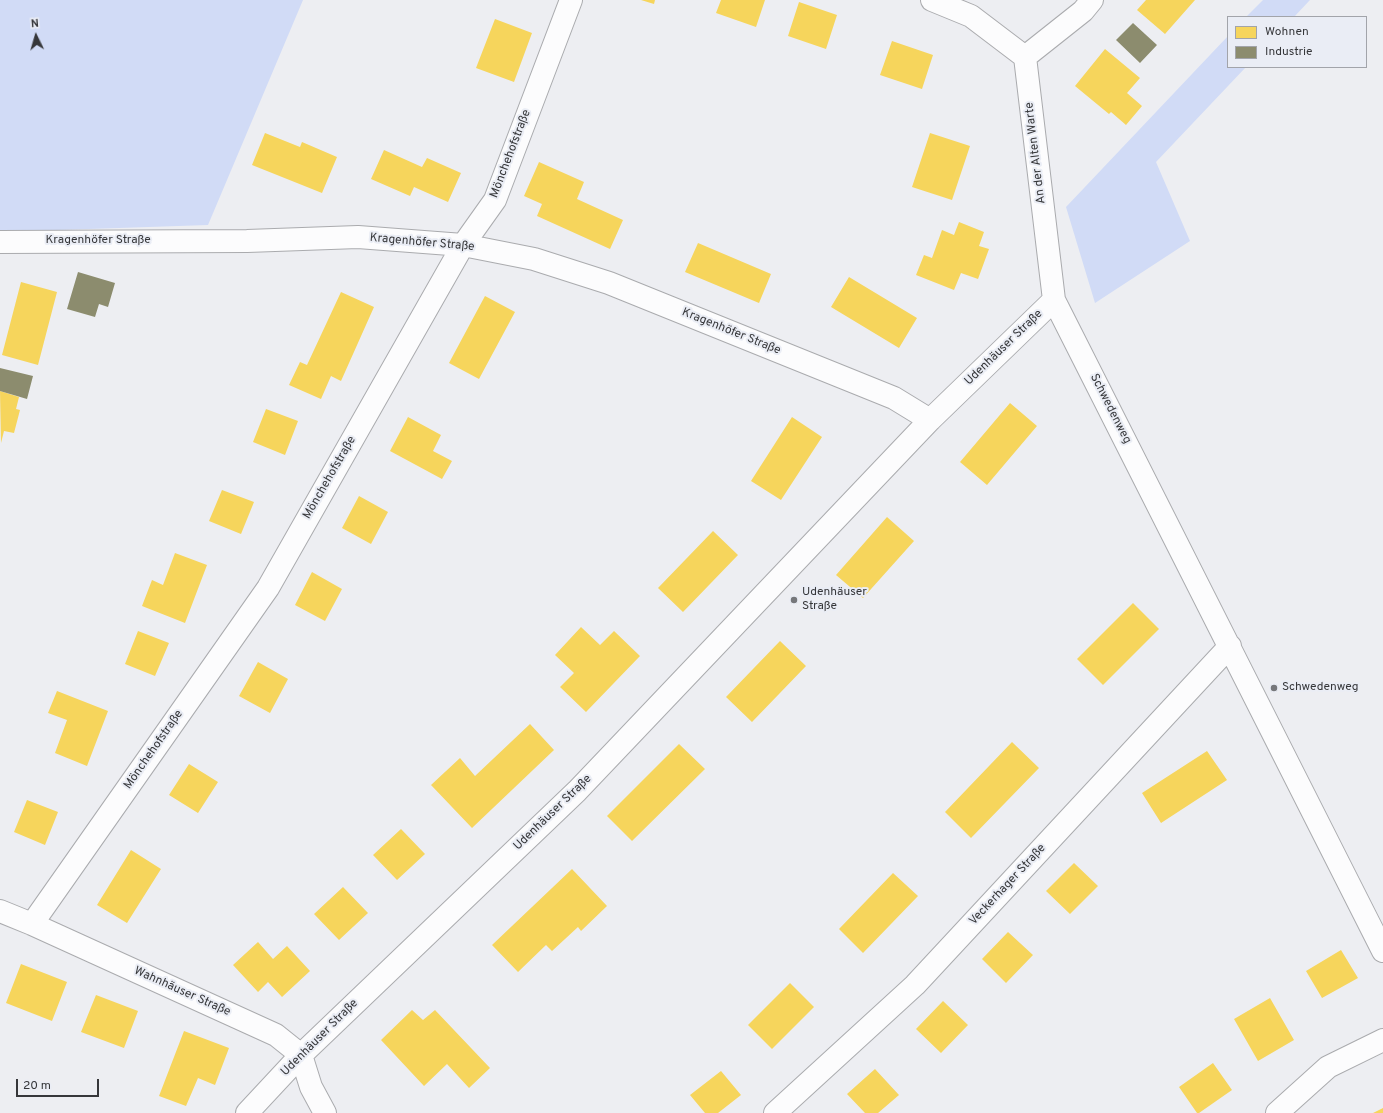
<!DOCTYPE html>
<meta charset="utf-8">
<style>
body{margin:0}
#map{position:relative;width:1383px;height:1113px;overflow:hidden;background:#edeef2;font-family:Overpass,sans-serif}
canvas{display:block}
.legend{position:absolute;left:1227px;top:16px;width:140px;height:52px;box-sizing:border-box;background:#eaedf5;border:1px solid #a2a4aa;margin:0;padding:5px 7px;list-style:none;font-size:12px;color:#36373a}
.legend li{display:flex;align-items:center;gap:8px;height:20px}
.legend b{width:20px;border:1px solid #a2a4aa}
.north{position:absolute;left:16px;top:16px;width:40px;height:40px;-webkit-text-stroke:3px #eaedf5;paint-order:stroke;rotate:355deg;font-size:11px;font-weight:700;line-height:16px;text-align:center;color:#36373a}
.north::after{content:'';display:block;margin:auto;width:14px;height:18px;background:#36373a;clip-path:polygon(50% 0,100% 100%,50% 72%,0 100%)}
.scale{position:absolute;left:16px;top:1079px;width:83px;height:18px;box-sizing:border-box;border:2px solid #36373a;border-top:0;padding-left:5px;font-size:12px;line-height:14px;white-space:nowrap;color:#36373a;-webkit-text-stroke:3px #eaedf5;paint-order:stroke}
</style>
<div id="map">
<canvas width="1383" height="1113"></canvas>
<ul class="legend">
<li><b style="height:11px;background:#f6d55c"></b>Wohnen</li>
<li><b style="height:11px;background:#8c8c6e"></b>Industrie</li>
</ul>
<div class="north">N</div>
<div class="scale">20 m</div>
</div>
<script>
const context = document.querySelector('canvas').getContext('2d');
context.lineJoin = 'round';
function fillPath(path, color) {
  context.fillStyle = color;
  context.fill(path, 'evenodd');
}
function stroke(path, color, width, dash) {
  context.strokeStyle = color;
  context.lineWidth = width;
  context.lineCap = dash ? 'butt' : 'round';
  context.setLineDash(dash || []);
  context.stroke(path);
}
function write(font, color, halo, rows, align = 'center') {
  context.font = font + ' Overpass,sans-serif';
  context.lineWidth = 4;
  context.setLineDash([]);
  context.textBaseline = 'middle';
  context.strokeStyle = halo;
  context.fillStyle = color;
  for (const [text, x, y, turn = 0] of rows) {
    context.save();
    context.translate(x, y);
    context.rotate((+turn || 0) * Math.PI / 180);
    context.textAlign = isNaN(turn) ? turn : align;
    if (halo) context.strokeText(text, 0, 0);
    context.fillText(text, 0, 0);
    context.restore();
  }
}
fillPath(new Path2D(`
 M0 0H303L208 225 0 232Z
 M1263 0H1310L1294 17H1246Z
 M1228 36V67H1246L1156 162 1190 241 1095 303 1066 207Z`), '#d1dbf6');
fillPath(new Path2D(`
 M641 0H655L654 4Z
 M721 0H765L756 27 716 13Z
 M1146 0H1195L1165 34 1137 10Z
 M799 2 837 15 826 49 788 36Z
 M495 19 532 33 514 82 476 68Z
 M892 41 933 55 922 89 880 75Z
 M1105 49 1140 78 1127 93 1142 106 1126 125 1111 112 1109 114 1075 86Z
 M265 133 300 147 302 142 337 157 322 193 252 165Z
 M930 133 970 146 952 200 912 187Z
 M384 150 422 167 427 158 461 173 448 202 414 187 410 196 371 179Z
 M539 162 584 182 577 199 623 220 610 249 537 216 542 204 524 196Z
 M959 222 984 232 979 246 989 249 978 279 961 273 954 290 916 275 924 255 932 258 942 230 954 235Z
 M698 243 771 274 759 303 685 272Z
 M849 277 917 318 899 348 831 307Z
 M21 282 57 292 38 365 2 355Z
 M341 292 374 307 341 381 331 376 321 399 289 385 300 362 307 365Z
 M485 296 515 312 479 379 449 363Z
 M0 391 19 397 16 409 20 410 14 433 4 431 1 443Z
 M1010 403 1037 426 987 485 960 462Z
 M266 409 298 421 285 455 253 442Z
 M408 417 441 435 433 451 452 461 442 479 390 451Z
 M792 417 822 437 781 500 751 481Z
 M222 490 254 502 241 534 209 521Z
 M359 496 388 512 371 544 342 528Z
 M887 517 914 541 863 598 836 575Z
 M713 531 738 555 683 612 658 588Z
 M175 553 207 565 185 623 142 606 152 580 163 585Z
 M312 572 342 589 325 621 295 605Z
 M1133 603 1159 629 1103 685 1077 659Z
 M581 627 600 645 614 631 640 656 586 712 560 687 574 673 555 655Z
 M138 631 169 643 155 676 125 664Z
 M780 641 806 666 752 722 726 697Z
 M258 662 288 679 270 713 239 696Z
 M57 691 108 711 87 766 55 753 67 720 48 713Z
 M530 724 554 750 472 828 431 785 460 758 475 776Z
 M1012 742 1039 768 971 838 945 812Z
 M679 744 705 769 632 841 607 816Z
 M1207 751 1227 780 1161 823 1142 793Z
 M189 764 218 782 198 813 169 795Z
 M27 800 58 812 45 845 14 832Z
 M401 829 425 854 397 880 373 855Z
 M131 850 161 869 127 923 97 905Z
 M1074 863 1098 886 1070 914 1046 891Z
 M572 869 607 906 581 931 578 927 552 951 546 945 518 972 492 945Z
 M893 873 918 896 863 953 839 929Z
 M343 887 368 913 339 940 314 914Z
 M1008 932 1033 955 1006 983 982 959Z
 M258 942 273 959 287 946 310 971 282 997 268 982 258 992 233 965Z
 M1341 950 1358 978 1322 998 1306 971Z
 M21 964 67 982 52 1021 6 1003Z
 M790 983 814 1007 772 1049 748 1025Z
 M96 995 138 1011 124 1048 81 1032Z
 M1270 998 1294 1040 1258 1061 1234 1019Z
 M943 1001 968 1025 941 1053 916 1029Z
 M412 1010 423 1020 435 1010 490 1068 469 1088 447 1064 424 1086 381 1040Z
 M184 1031 229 1048 215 1085 198 1078 186 1106 159 1096Z
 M1213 1063 1232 1090 1199 1113H1197L1179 1087Z
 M875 1069 899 1095 878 1113H865L847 1094Z
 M721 1071 741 1095 718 1113H705L690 1095Z
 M1383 1108V1113H1373Z`), '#f6d55c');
fillPath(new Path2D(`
 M1133 23 1157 45 1140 63 1116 40Z
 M78 272 115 283 108 307 99 304 95 317 67 309Z
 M0 368 33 376 27 399 0 391Z`), '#8c8c6e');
const minor = new Path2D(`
 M932 0 971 16 1025 57 1054 300 1383 951
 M1025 57 1083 11 1092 0
 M0 242 247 241 358 237 463 245 534 259 609 283 894 398 930 420
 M0 911 32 924 276 1035 301 1055 311 1087 325 1113
 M32 924 268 588 463 245 495 200 571 0
 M247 1113 301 1055 577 791 930 420 1054 300
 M775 1113 915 985 1230 646
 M1277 1113 1328 1067 1383 1040`);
stroke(minor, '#aaabae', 24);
stroke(minor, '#fcfcfd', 22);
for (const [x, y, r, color] of [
 [794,600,4,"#76777a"],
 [1274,688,4,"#76777a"]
]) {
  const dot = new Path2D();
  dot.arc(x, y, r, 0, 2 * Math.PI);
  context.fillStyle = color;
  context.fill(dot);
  stroke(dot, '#eaedf5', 1.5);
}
write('12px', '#36373a', '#eaedf5', [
 ["An der Alten Warte",1036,153,-97],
 ["Mönchehofstraße",511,154,-69],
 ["Kragenhöfer Straße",98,241],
 ["Kragenhöfer Straße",422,243,5],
 ["Kragenhöfer Straße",731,332,22],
 ["Udenhäuser Straße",1004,348,-44],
 ["Schwedenweg",1110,409,63],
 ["Mönchehofstraße",330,478,-60],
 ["Mönchehofstraße",154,750,-55],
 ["Udenhäuser Straße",553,813,-44],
 ["Veckerhager Straße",1008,885,-47],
 ["Wahnhäuser Straße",182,992,24],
 ["Udenhäuser Straße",320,1038,-45]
]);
write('12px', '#36373a', '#eaedf5', [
 ["Udenhäuser",802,593],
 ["Straße",802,607],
 ["Schwedenweg",1282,688]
], 'left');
</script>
